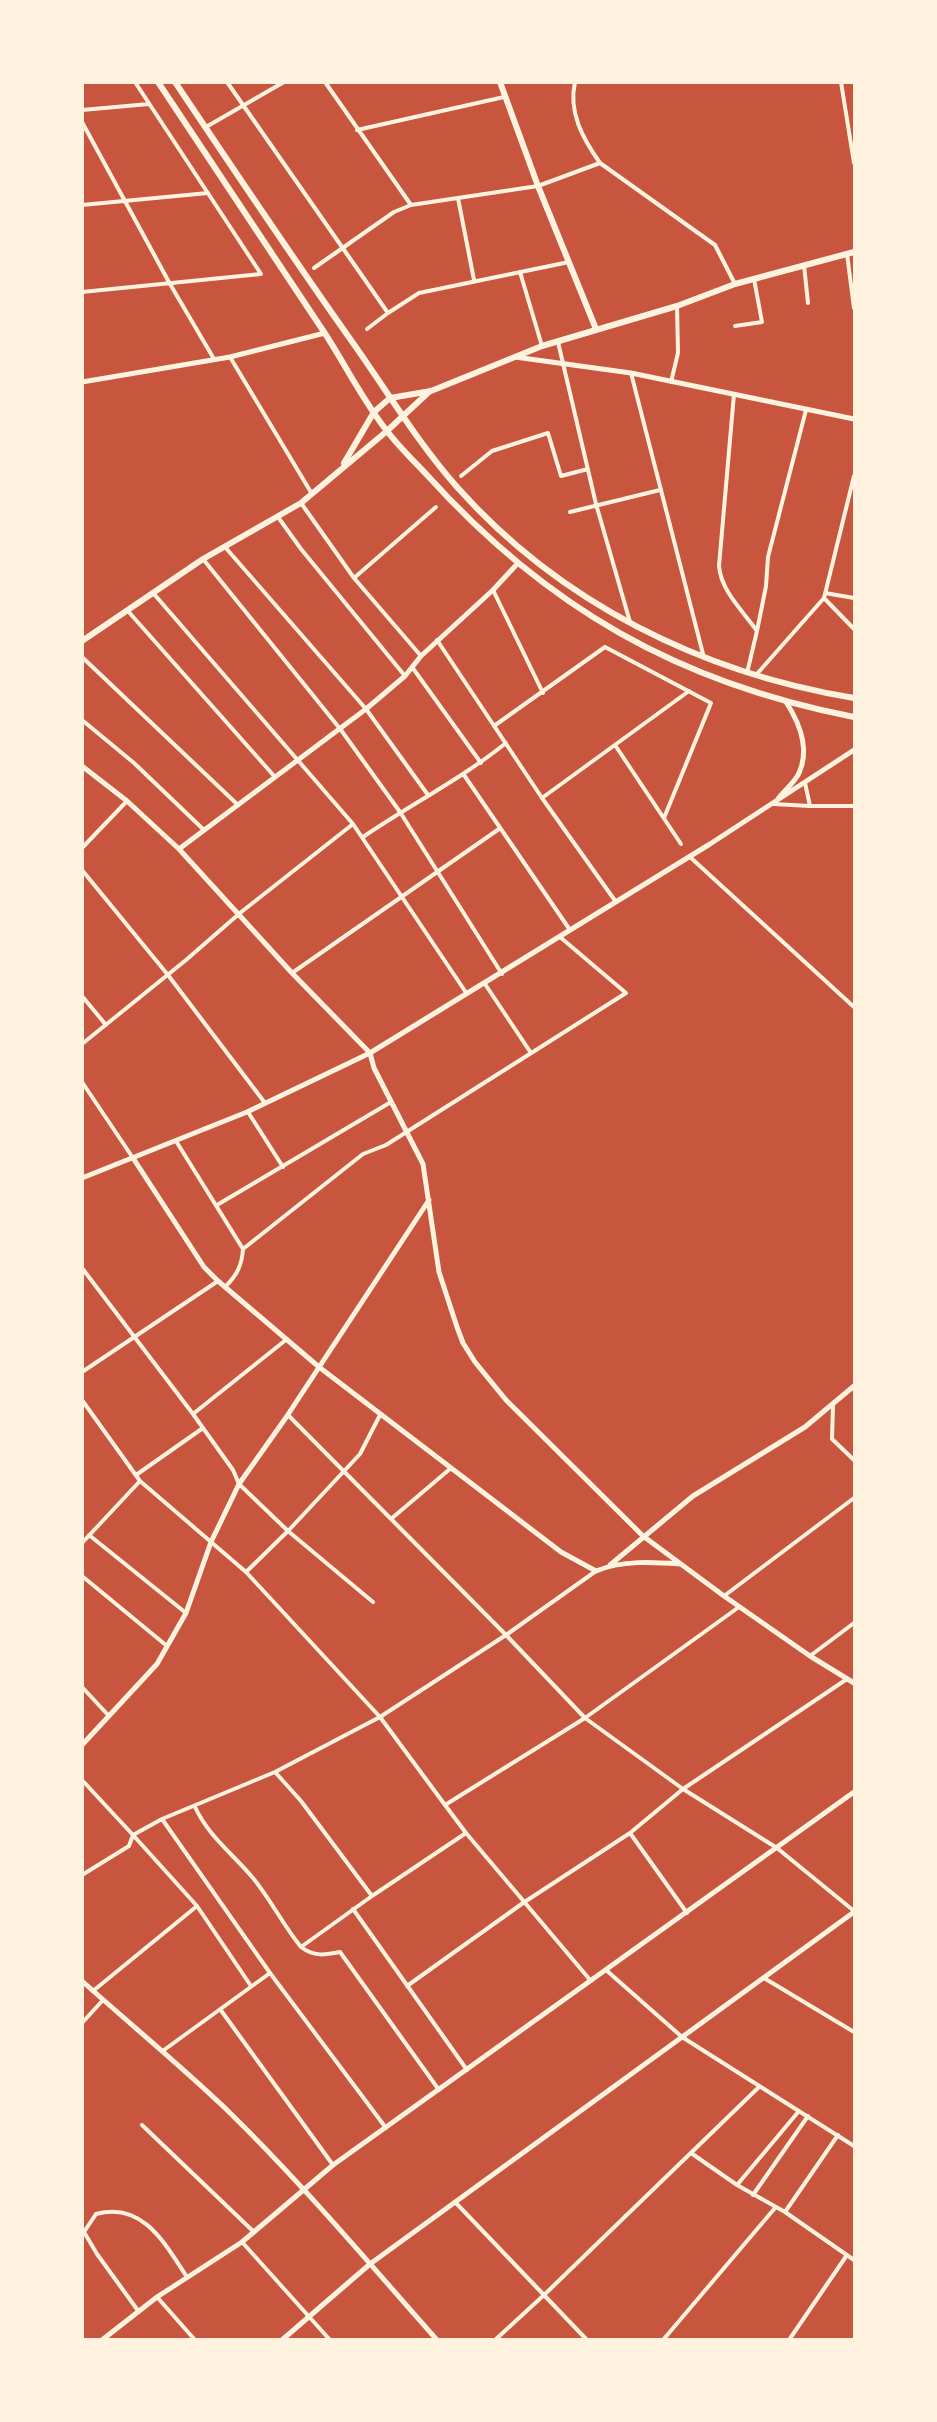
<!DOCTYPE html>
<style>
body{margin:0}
#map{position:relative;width:937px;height:2422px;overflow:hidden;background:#c8553d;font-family:Quicksand,sans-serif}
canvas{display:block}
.frame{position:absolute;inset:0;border:84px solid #fff3e0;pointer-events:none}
</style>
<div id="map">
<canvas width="937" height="2422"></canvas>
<div class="frame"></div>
</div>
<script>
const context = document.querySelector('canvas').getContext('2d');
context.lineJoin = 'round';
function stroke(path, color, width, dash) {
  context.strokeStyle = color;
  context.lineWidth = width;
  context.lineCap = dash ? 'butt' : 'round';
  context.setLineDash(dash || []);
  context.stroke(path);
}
stroke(new Path2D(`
 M227 82 388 313
 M325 82 411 205
 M575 82C568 112 583 139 600 163
 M841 82 854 163
 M82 110 149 104
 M82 122 170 284 214 359
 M206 127 284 82
 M357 130 504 97
 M458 198 474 280
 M82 205 208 193
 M847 254 854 308
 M804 265 808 303
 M314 268 394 212 411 205 538 186 600 163 715 245 735 284
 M520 272 542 346
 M82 292 261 274 135 82
 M735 326 762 322 754 279
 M367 329 388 313 419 293 569 262
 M558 342 596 504 630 622
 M230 357 312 494
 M631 373 704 658
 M671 382 678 353 677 306
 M734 394 719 566C721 591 743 611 757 631L747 673
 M461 476 492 451 548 433 561 476 588 469
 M301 503 354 578 421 656
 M570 512 660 490
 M278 517 301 549 405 676
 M225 547 366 709 428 795
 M203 559 341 730 400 812 502 974
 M354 578 436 507
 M493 590 543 693
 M825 593 854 598
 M154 594 353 824 467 994
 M824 598 854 629
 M127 610 275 777
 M757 631 766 586 768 557 806 410
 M437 640 542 798 616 902
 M82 657 238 805
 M412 667 481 763
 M756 675 824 598 854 476
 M82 720 134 763 204 830
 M494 726 605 647 711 703 664 818
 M615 745 681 844
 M464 775 570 930
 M805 783 810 806H854
 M542 798 689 691
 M773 804 810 806
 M363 837C410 805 461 779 506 743
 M82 848 127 801
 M690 857 854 1007
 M82 870 168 975 265 1103
 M292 973 499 829
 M485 984 531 1053
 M82 996 106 1025
 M82 1044 186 960 240 913 353 824
 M82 1082 133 1158
 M248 1112 283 1167
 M176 1141 243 1249C242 1265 237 1275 226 1286
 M217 1205 391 1102
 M243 1249 363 1154 386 1145 626 993 560 937
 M82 1268 193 1414 233 1470 239 1484 288 1531 373 1602
 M82 1372 218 1281
 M82 1400 140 1481 246 1572 380 1717 445 1805
 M833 1406 832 1439 854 1460
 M193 1414 287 1339
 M288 1415 506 1635 585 1718 683 1789 777 1848 854 1911
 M136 1475 203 1428
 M391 1519 451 1468
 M89 1535 186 1613
 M82 1543 140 1481
 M246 1572 288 1531 360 1454 380 1415
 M82 1576 167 1646
 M724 1596 854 1498
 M810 1656 854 1623
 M82 1687 109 1716
 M275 1772 301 1801 372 1896 466 1833 591 1981
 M82 1780 133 1835 162 1819 275 1772 380 1717 506 1635 596 1571
 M195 1807C209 1837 233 1854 253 1878 271 1900 283 1925 301 1947 314 1957 325 1955 340 1952L439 2090
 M162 1819 270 1973 386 2128
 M466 1833 445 1805 585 1718 739 1607
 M630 1833 687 1913
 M82 1875 129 1846 133 1835 197 1906 251 1986
 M353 1909 467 2070
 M301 1947 372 1896
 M606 1970 682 2037 854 2146
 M764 1978 854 2032
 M407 1986 523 1903 630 1833 683 1789 847 1679
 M93 1991 197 1906
 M220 2009 333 2165
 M82 2023 103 2000
 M164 2050 270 1973
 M142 2125 254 2232
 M691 2153 737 2185 785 2212 854 2260
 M737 2185 799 2111
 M753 2195 808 2116
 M455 2202 587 2340
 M785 2212 838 2135
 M242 2242 330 2340
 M157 2297 195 2340
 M139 2312 97 2254 84 2232 96 2214C143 2201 165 2244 187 2277
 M495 2340 544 2295 759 2087
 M663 2340 775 2208
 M789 2340 847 2255`), '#fff3e0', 4);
stroke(new Path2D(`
 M515 357 631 373 854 419
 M82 382 230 357 325 333
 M82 766 127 801 179 849 292 973 370 1053 374 1068 423 1164 439 1272 457 1327 463 1343 475 1362 506 1400 643 1536 724 1596 810 1656 854 1683
 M778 799C784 791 795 782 799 773 810 749 799 722 786 702
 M179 849 366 709 405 676 421 656 493 590 518 563
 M133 1158 204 1267 218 1281 319 1367 561 1552 596 1571C622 1560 653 1562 680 1564
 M82 1178 247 1112 370 1053 710 844 854 750
 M610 1565 693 1496 805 1427 854 1386
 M82 1745 157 1664 186 1613 211 1542 239 1484 285 1419 429 1200
 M82 1981C130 2024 179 2064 225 2108 300 2181 367 2261 437 2340
 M102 2340 157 2297 242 2242 333 2165 854 1792
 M282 2340 370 2264 854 1912`), '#fff3e0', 5);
stroke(new Path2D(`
 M500 82 538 186 596 329
 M390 398 431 391 542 346 677 306 735 284 854 252
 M403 416 430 391
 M344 463 374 412
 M82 641 203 559 301 503 387 431`), '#fff3e0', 6);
stroke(new Path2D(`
 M158 82C214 165 268 249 324 332 345 364 363 401 387 431 399 447 414 461 427 475 547 608 679 683 854 717
 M175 82C234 170 292 257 353 343 387 391 418 443 457 487 560 603 702 673 854 698
 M374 412 390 398
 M387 431 403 416`), '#fff3e0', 6);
</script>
